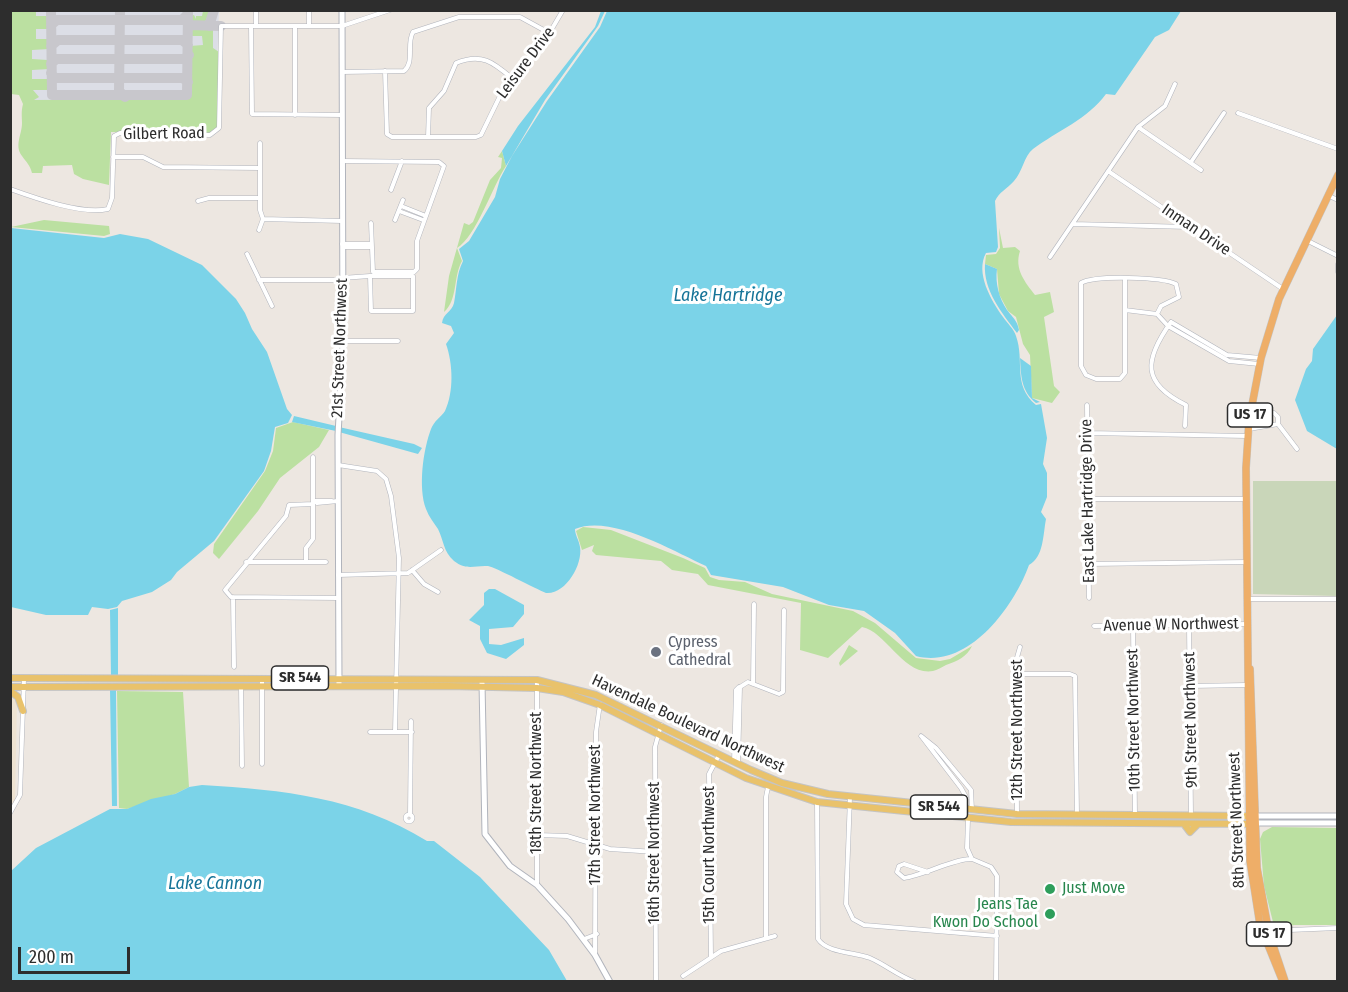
<!DOCTYPE html>
<style>
body{margin:0}
#map{position:relative;width:1348px;height:992px;overflow:hidden;background:#ede7e1;font-family:"Fira Sans Condensed",sans-serif}
canvas{display:block}
.frame{position:absolute;inset:0;border:12px solid #2d2d2d;pointer-events:none}
.scale{position:absolute;left:18px;top:947px;width:112px;height:27px;box-sizing:border-box;border:3px solid #2d2d2d;border-top:0;padding-left:8px;font-size:18px;line-height:21px;white-space:nowrap;color:#2d2d2d;-webkit-text-stroke:4px #fff;paint-order:stroke}
</style>
<div id="map">
<canvas width="1348" height="992"></canvas>
<div class="frame"></div>
<div class="scale">200 m</div>
</div>
<script>
const context = document.querySelector('canvas').getContext('2d');
context.lineJoin = 'round';
function fillPath(path, color) {
  context.fillStyle = color;
  context.fill(path, 'evenodd');
}
function stroke(path, color, width, dash) {
  context.strokeStyle = color;
  context.lineWidth = width;
  context.lineCap = dash ? 'butt' : 'round';
  context.setLineDash(dash || []);
  context.stroke(path);
}
function write(font, color, halo, rows, align = 'center') {
  context.font = font + ' "Fira Sans Condensed",sans-serif';
  context.lineWidth = 6;
  context.setLineDash([]);
  context.textBaseline = 'middle';
  context.strokeStyle = halo;
  context.fillStyle = color;
  for (const [text, x, y, turn = 0] of rows) {
    context.save();
    context.translate(x, y);
    context.rotate((+turn || 0) * Math.PI / 180);
    context.textAlign = isNaN(turn) ? turn : align;
    if (halo) context.strokeText(text, 0, 0);
    context.fillText(text, 0, 0);
    context.restore();
  }
}
fillPath(new Path2D(`
 M11 696 17 703 15 801 11 805Z`), '#eee3d2');
fillPath(new Path2D(`
 M31 10 219 11 215 121 112 128 111 135 31 127Z`), '#dcdee6');
fillPath(new Path2D(`
 M11 11H36V16H48L49 29H36V39H49V49L32 50V59L48 60 49 69 32 70V79H48L49 90H33L39 97 34 100 190 99V46L203 45 202 36H191L190 29 195 27H213V48L219 52 217 127 213 132 205 134 111 132 109 185 83 179 74 174 72 165 43 166 42 173H32C30 165 27 163 22 156 14 145 22 135 22 123 22 116 21 112 23 104L19 95 11 94Z
 M203 11H210L205 22 191 23V16L194 15 196 19V16H202Z
 M502 151 506 166C493 185 476 237 457 248L462 261C453 277 458 300 444 312L449 276 464 223 469 225 473 222 490 180 501 168 502 158 498 157Z
 M44 220 109 226 110 234 104 236 11 227Z
 M999 228 1003 248 1015 247 1020 251C1014 269 1025 282 1035 295L1050 292 1054 312 1044 317 1054 386 1060 392 1052 403 1032 398 1030 355 1023 344 1016 317 1008 311 999 294 997 269 985 264 986 255 996 254 1000 248Z
 M293 422 329 430 319 447 280 478 258 511 219 559 213 553 214 544 265 471 273 451 276 428Z
 M583 527 611 530 683 558 705 568 710 577 719 580 745 582 772 594 853 611 875 623 916 658 940 661 950 659 972 646C967 657 957 661 946 665 942 667 937 670 933 671 903 676 887 632 862 627L828 658 800 650 801 603 708 585 698 574 672 570 661 561 596 555 592 551 594 545 582 550 576 531Z
 M849 645 858 651 840 666 839 663Z
 M117 691 183 692 189 787 175 794 127 809 119 808Z
 M1272 827 1337 828V925H1294L1275 930 1264 886 1260 839 1263 832Z`), '#bbe0a1');
fillPath(new Path2D(`
 M1337 481V596L1253 594V481Z`), '#c9d6b9');
fillPath(new Path2D(`
 M601 11H605L598 26 545 100 506 166 502 151 518 126 595 27Z
 M607 11H1181L1169 30 1155 37 1115 95 1106 94C1088 119 1057 131 1033 149 1024 156 1022 173 1014 181 1007 189 999 192 995 201L998 247 996 252 986 253C975 273 991 300 1003 317 1007 323 1014 329 1016 336 1025 361 1012 385 1036 405L1041 404 1047 438 1043 464 1047 473V497L1041 512 1046 519C1043 534 1044 557 1029 565 1014 607 968 670 916 656L895 633 864 611 829 605 783 587 711 575 706 566C673 551 611 514 575 529 575 535 579 540 580 547 583 565 565 595 546 593 536 589 495 567 488 566 475 565 467 571 454 561 443 551 444 541 438 529 434 523 429 517 426 509 418 488 423 450 431 429 434 421 441 417 445 411 454 392 453 364 446 344L454 333 451 326 442 323C443 313 452 312 454 303 457 288 456 275 463 261L459 249 469 241 495 197 500 179 512 156 547 101 600 27Z
 M11 228 104 238 120 234 148 239 202 265 236 299 245 313 252 329 267 352 287 409 292 415 288 423 275 427 271 451 264 471 214 541 177 572 171 580 152 592 122 601 117 607 108 609 92 607 88 615H46L11 607Z
 M985 264 997 269C995 283 999 298 1007 310 1013 318 1017 320 1019 330L1017 333C1002 313 983 290 985 264Z
 M1337 315V449L1307 431 1295 400 1306 369 1312 361 1313 349Z
 M1020 358 1031 366 1032 398 1040 402 1036 403C1021 391 1021 376 1020 358Z
 M294 416 336 426V431L292 422Z
 M339 427 414 444 422 448 418 454 339 432Z
 M489 589H495L524 605V614L513 627 489 629V644L501 645 524 638V645L506 659 487 653 480 639V626L469 620 484 605V593Z
 M118 608V676H111L110 610Z
 M110 689 116 690 117 806H112Z
 M202 785C284 790 356 797 427 841H434L480 877 549 950 567 981H11V871L36 848 110 809H127L151 799 175 794 189 787Z`), '#7bd3e8');
stroke(new Path2D(`
 M51 10 52 95H187L188 10
 M120 10 119 91 125 97
 M51 25 57 20H182L188 14
 M188 25 221 26
 M209 26 214 10
 M51 46 58 40H182L188 45
 M51 64 56 59H184L189 55
 M51 73 55 78H183L188 82`), '#c8c7cc', 10);
const minor = new Path2D(`
 M256 10V26
 M309 10V26
 M251 26 252 114 342 115
 M295 26V115
 M385 71 387 134 392 137H476L481 135 500 96 543 44 563 10
 M342 72 404 71C415 62 406 44 413 32L459 17H520L551 34
 M1238 113 1338 149
 M1138 127 1201 170
 M428 137 429 108 444 91 456 63C482 52 494 63 513 79
 M260 143V210L263 219 342 221
 M113 157H143L163 167 259 168
 M342 161 439 162 444 166 417 241V269L414 272H373L371 223
 M1191 162 1224 113
 M1108 171 1283 289
 M10 189C35 198 82 215 108 209L112 198 114 136 120 133 210 135 219 128 221 26H342L390 10
 M391 190 402 161
 M1329 196 1338 200
 M198 201 209 198H260
 M401 206 426 216
 M399 211 423 220
 M395 220 403 200
 M1073 224 1189 227
 M259 230 263 219
 M1306 240 1338 256
 M342 244H371
 M343 247H371
 M247 254 272 306
 M1050 257 1138 127 1165 106 1175 84
 M1338 264V272
 M370 276H413V311H371Z
 M342 278 370 276
 M1125 279V373L1120 379H1096L1086 375 1081 366V283C1095 275 1162 277 1176 284L1179 297 1161 306 1157 314
 M259 280H342
 M1125 310 1157 314 1168 326 1229 361 1259 364
 M1171 322C1144 360 1141 383 1186 405L1185 426
 M1171 322 1227 355 1261 358
 M343 341H398
 M1087 405 1089 598
 M1278 424 1297 449
 M1249 429 1278 424V417L1274 413 1252 411
 M1088 433 1247 436
 M313 457V539L306 548V562H326
 M338 465 377 471 386 479 391 496 399 558 395 732
 M1089 499H1246
 M314 501H332
 M315 501 317 503 338 501
 M313 504 289 505 286 516 225 590 231 597 338 598
 M246 562H306
 M1089 564 1246 562
 M412 570 424 584 438 592
 M338 575 408 573 441 550
 M233 597 234 667
 M1248 599H1338
 M1133 625 1135 815
 M1189 625 1191 815
 M1094 626 1247 624
 M1018 674H1070L1075 676 1077 814
 M262 678V764
 M753 684 754 604
 M1191 686 1246 685
 M241 687 242 766
 M740 687 748 682 779 694 783 692 784 610
 M370 732H412
 M921 736 936 748 971 790 972 810
 M922 737 961 788 966 797 964 810
 M734 762 736 690 739 687
 M738 764 740 687
 M850 797 846 904 853 919 864 925 997 936
 M817 802 818 939C827 953 855 952 870 958 886 965 897 975 915 982
 M10 813 20 795 24 679
 M1017 814 1016 661 1020 647
 M405.5 818a3.5 3.5 0 1 1 7 0a3.5 3.5 0 1 1-7 0Z
 M410 815 411 721
 M968 820 967 848 972 859 991 867 997 876 996 982
 M538 835 567 836 610 849 655 852
 M928 872 904 864 899 866 897 872 904 878C924 875 956 858 972 859
 M537 884V680
 M1270 936 1290 930 1338 928
 M766 937V797L768 787
 M584 939 597 934
 M595 953 596 732 600 704
 M711 957 709 774 719 755
 M683 976 721 951 775 936
 M656 982 655 747 661 725`);
const tertiary = new Path2D(`
 M482 683 485 834 510 866 537 885 568 919 595 955 610 982
 M339 686 338 435 343 344 342 10`);
const secondary = new Path2D(`
 M1255 816H1338
 M1256 823H1338`);
const primary = new Path2D(`
 M10 678 537 680 596 695 751 770 782 783 828 794 1017 814 1252 816
 M10 687 448 686 537 688 563 692 600 705 746 778 817 802 1011 822 1252 824
 M10 691 18 697 23 711
 M1184 824 1190 832 1198 824`);
const trunk = new Path2D(`
 M1250 669 1257 868 1269 933 1285 981
 M1283 982 1260 925 1250 861 1246 468 1249 421 1261 358 1279 299 1338 175`);
stroke(minor, '#b1b4bc', 5);
stroke(tertiary, '#b1b4bc', 7);
stroke(secondary, '#b1b4bc', 7);
stroke(primary, '#c4c4c4', 8);
stroke(trunk, '#c4c4c4', 8);
stroke(minor, '#fff', 4);
stroke(tertiary, '#fff', 5);
stroke(secondary, '#fff', 5);
stroke(primary, '#e9c26b', 6);
stroke(trunk, '#eeae68', 7);
for (const [x, y, r, color] of [
 [656,652,6,"#6b7280"],
 [1050,889,6,"#2e9e5b"],
 [1050,914,6,"#2e9e5b"]
]) {
  const dot = new Path2D();
  dot.arc(x, y, r, 0, 2 * Math.PI);
  context.fillStyle = color;
  context.fill(dot);
  stroke(dot, '#fff', 2);
}
for (const [x, y, w] of [
 [1250,415,45],
 [300,678,57],
 [939,807,57],
 [1269,934,45]
]) {
  const box = new Path2D();
  box.roundRect(x - w / 2, y - 12, w, 24, 4.5);
  context.fillStyle = '#fff';
  context.fill(box);
  stroke(box, '#2d2d2d', 1.5);
}
write('bold 15px', '#2d2d2d', null, [
 ["US 17",1250,415],
 ["SR 544",300,678],
 ["SR 544",939,807],
 ["US 17",1269,934]
]);
write('16px', '#2d2d2d', '#fff', [
 ["Leisure Drive",526,63,-53],
 ["Gilbert Road",164,134,-1],
 ["Inman Drive",1196,230,34],
 ["21st Street Northwest",340,348,-88],
 ["East Lake Hartridge Drive",1088,501,-91],
 ["Avenue W Northwest",1171,625,-1],
 ["10th Street Northwest",1134,720,-91],
 ["9th Street Northwest",1191,720,-91],
 ["Havendale Boulevard Northwest",688,724,25],
 ["12th Street Northwest",1018,730,-90],
 ["18th Street Northwest",537,783,-90],
 ["17th Street Northwest",596,815,-90],
 ["8th Street Northwest",1237,820,-92],
 ["16th Street Northwest",655,853,-90],
 ["15th Court Northwest",710,855,-90]
]);
write('16px', '#5b616d', '#fff', [
 ["Cypress",668,643],
 ["Cathedral",668,661]
], 'left');
write('16px', '#27864d', '#fff', [
 ["Just Move",1062,889],
 ["Jeans Tae",1038,905,"right"],
 ["Kwon Do School",1038,923,"right"]
], 'left');
write('italic 18px', '#167498', '#fff', [
 ["Lake Hartridge",728,296],
 ["Lake Cannon",215,884]
]);
</script>
